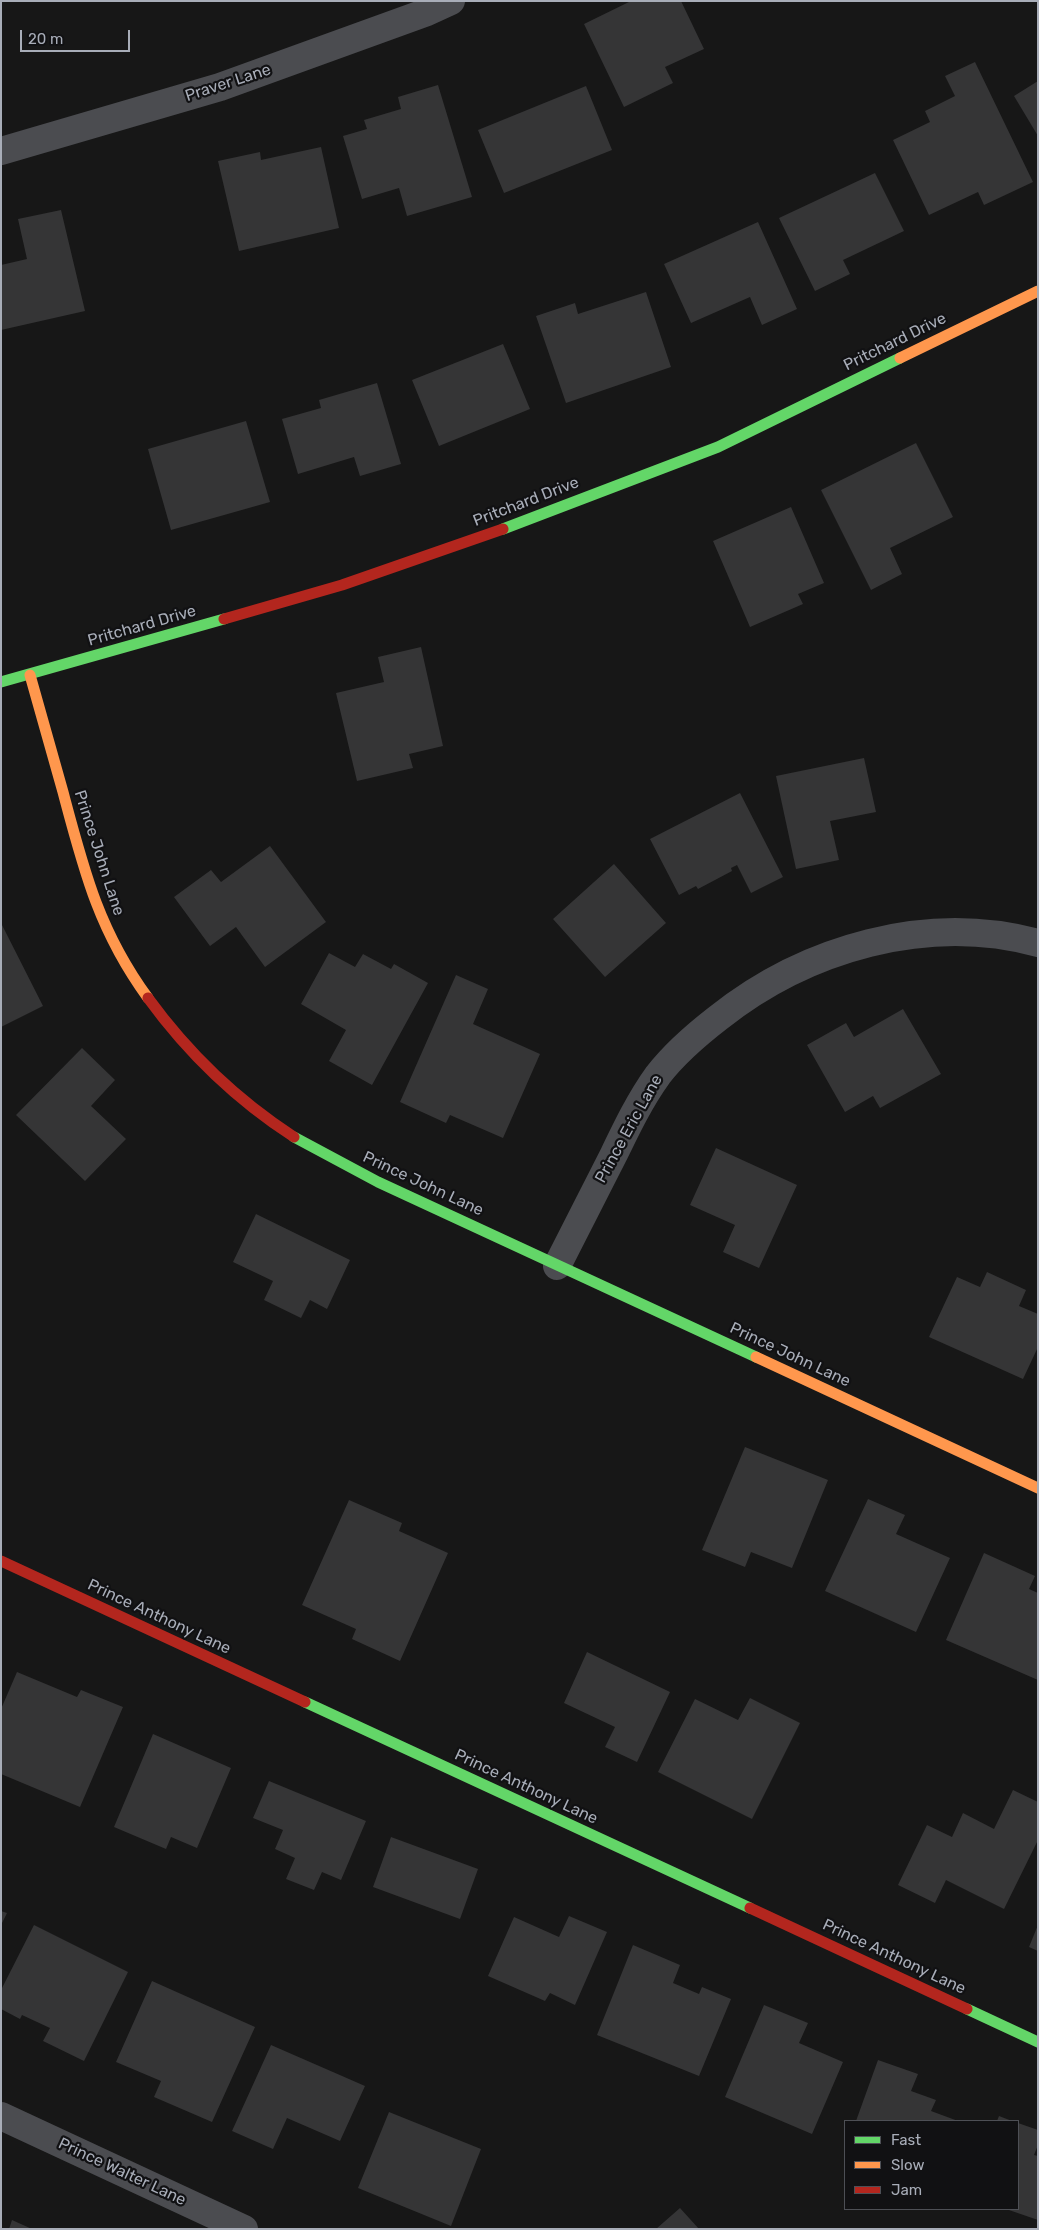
<!DOCTYPE html>
<style>
body{margin:0}
#map{position:relative;width:1039px;height:2230px;overflow:hidden;background:#171717;font-family:Rubik,sans-serif}
canvas{display:block}
.frame{position:absolute;inset:0;border:2px solid #a8adb8;pointer-events:none}
.legend{position:absolute;left:844px;top:2120px;width:175px;height:90px;box-sizing:border-box;background:#111113;border:1px solid #4d4f55;margin:0;padding:6px 9px;list-style:none;font-size:15px;color:#a8adb8}
.legend li{display:flex;align-items:center;gap:10px;height:25px}
.legend b{width:25px;border:1px solid #4d4f55}
.scale{position:absolute;left:20px;top:30px;width:110px;height:22px;box-sizing:border-box;border:2px solid #a8adb8;border-top:0;padding-left:6px;font-size:15px;line-height:18px;white-space:nowrap;color:#a8adb8;-webkit-text-stroke:4px #111113;paint-order:stroke}
</style>
<div id="map">
<canvas width="1039" height="2230"></canvas>
<div class="frame"></div>
<ul class="legend">
<li><b style="height:6px;background:#63d668"></b>Fast</li>
<li><b style="height:6px;background:#ff974d"></b>Slow</li>
<li><b style="height:6px;background:#b3261e"></b>Jam</li>
</ul>
<div class="scale">20 m</div>
</div>
<script>
const context = document.querySelector('canvas').getContext('2d');
context.lineJoin = 'round';
function fillPath(path, color) {
  context.fillStyle = color;
  context.fill(path, 'evenodd');
}
function stroke(path, color, width, dash) {
  context.strokeStyle = color;
  context.lineWidth = width;
  context.lineCap = dash ? 'butt' : 'round';
  context.setLineDash(dash || []);
  context.stroke(path);
}
function write(font, color, halo, rows, align = 'center') {
  context.font = font + ' Rubik,sans-serif';
  context.lineWidth = 4.5;
  context.setLineDash([]);
  context.textBaseline = 'middle';
  context.strokeStyle = halo;
  context.fillStyle = color;
  for (const [text, x, y, turn = 0] of rows) {
    context.save();
    context.translate(x, y);
    context.rotate((+turn || 0) * Math.PI / 180);
    context.textAlign = isNaN(turn) ? turn : align;
    if (halo) context.strokeText(text, 0, 0);
    context.fillText(text, 0, 0);
    context.restore();
  }
}
fillPath(new Path2D(`
 M631 1H681L704 49 665 67 673 83 624 107 584 24Z
 M975 62 1033 182 984 205 978 192 929 215 893 140 930 122 925 111 955 96 945 76Z
 M1038 81V136L1014 96Z
 M438 85 472 197 407 216 399 188 362 199 343 136 367 129 364 120 401 109 398 97Z
 M586 86 612 150 504 193 478 130Z
 M321 147 339 228 239 251 218 161 260 152 261 160Z
 M875 173 904 231 843 260 850 274 815 291 779 218Z
 M61 210 85 311 1 330V265L27 259 18 219Z
 M758 222 797 309 762 325 750 297 691 323 664 264Z
 M646 292 671 367 566 403 536 316 575 303 578 314Z
 M503 344 530 409 439 446 412 380Z
 M377 383 401 464 360 476 354 457 298 474 282 419 321 408 319 400Z
 M246 421 270 502 171 530 148 449Z
 M916 443 953 517 890 548 902 574 871 590 821 490Z
 M791 507 824 583 798 594 803 604 750 627 713 541Z
 M421 647 443 746 409 754 413 768 357 781 336 693 384 682 378 657Z
 M864 758 876 812 830 821 839 860 796 869 776 776Z
 M740 793 783 877 751 893 737 865 731 868 732 871 698 889 696 886 679 895 650 839Z
 M270 846 326 922 265 967 236 927 210 946 174 897 211 870 221 882Z
 M614 864 666 923 605 977 553 919Z
 M1 923 43 1006 1 1027Z
 M329 953 355 967 363 954 391 969 394 964 428 983 372 1085 329 1061 346 1030 301 1004Z
 M456 975 488 989 473 1024 540 1054 503 1138 450 1115 446 1123 400 1102Z
 M903 1009 941 1074 880 1108 873 1096 845 1112 807 1045 846 1023 854 1037Z
 M82 1048 115 1080 91 1106 126 1139 85 1181 16 1115Z
 M716 1148 797 1185 759 1268 723 1252 735 1225 690 1205Z
 M256 1214 350 1260 327 1309 310 1300 301 1318 264 1300 273 1281 233 1262Z
 M987 1272 1026 1290 1019 1306 1038 1314V1347L1023 1379 929 1337 957 1277 980 1287Z
 M745 1447 828 1480 792 1568 751 1552 745 1567 702 1550Z
 M868 1499 905 1515 896 1534 950 1558 916 1632 825 1591Z
 M349 1500 402 1523 399 1531 448 1553 400 1661 352 1639 356 1629 302 1605Z
 M984 1553 1035 1576 1029 1589 1038 1593V1680L946 1640Z
 M587 1652 670 1692 637 1762 605 1747 615 1727 564 1703Z
 M17 1672 77 1697 81 1690 123 1707 80 1807 1 1774V1709Z
 M750 1698 800 1723 752 1819 658 1772 695 1699 738 1720Z
 M153 1734 231 1768 197 1848 171 1837 166 1849 114 1827Z
 M269 1781 366 1821 341 1880 322 1872 314 1890 286 1879 295 1858 275 1849 283 1830 253 1818Z
 M1013 1790 1038 1802V1840L1004 1909 946 1880 935 1903 898 1885 927 1825 952 1837 963 1813 994 1829Z
 M391 1837 478 1869 460 1919 373 1887Z
 M1 1911 7 1913 1 1925Z
 M569 1916 607 1932 575 2005 550 1993 545 2001 488 1976 514 1917 559 1937Z
 M34 1925 128 1972 84 2061 43 2041 50 2028 22 2015 20 2019 1 2009V1990Z
 M1038 1925V1951L1029 1947Z
 M633 1945 680 1965 673 1983 699 1994 702 1987 731 1999 699 2076 597 2035Z
 M152 1981 255 2027 212 2122 154 2097 161 2081 116 2062Z
 M764 2005 808 2023 799 2043 843 2062 812 2134 725 2097Z
 M271 2045 365 2086 340 2141 287 2118 273 2149 232 2131Z
 M878 2060 918 2074 911 2091 936 2100 931 2111 958 2121H856Z
 M389 2112 481 2149 451 2226 358 2188Z
 M999 2116 1012 2121H997Z
 M1018 2123 1038 2130V2145L1034 2155 1038 2156V2220L1006 2209H1018Z
 M680 2208 699 2229H656Z
 M12 2220 32 2229H9Z`), '#353536');
stroke(new Path2D(`
 M1 151 220 87 427 12 451 1
 M557 1266C576 1228 595 1191 614 1154 627 1127 640 1100 658 1075 675 1053 696 1035 718 1018 806 948 927 913 1038 943
 M1 2116 244 2229`), '#4b4c50', 28);
stroke(new Path2D(`
 M503 529 718 447 900 358
 M1 682 224 619
 M294 1137 378 1182 756 1357
 M305 1702 750 1908
 M967 2009 1038 2042`), '#63d668', 11);
stroke(new Path2D(`
 M900 358 1038 291
 M30 675C41 714 52 753 63 792 84 871 99 931 148 998
 M756 1357 1038 1488`), '#ff974d', 11);
stroke(new Path2D(`
 M224 619 342 585 503 529
 M148 998C188 1053 237 1100 294 1137
 M1 1561 305 1702
 M750 1908 967 2009`), '#b3261e', 11);
write('16px', '#a8adb8', '#111113', [
 ["Praver Lane",228,83,-18],
 ["Pritchard Drive",895,342,-26],
 ["Pritchard Drive",526,502,-21],
 ["Pritchard Drive",142,626,-16],
 ["Prince John Lane",99,853,72],
 ["Prince Eric Lane",629,1129,-61],
 ["Prince John Lane",423,1184,25],
 ["Prince John Lane",790,1355,25],
 ["Prince Anthony Lane",159,1617,25],
 ["Prince Anthony Lane",526,1787,25],
 ["Prince Anthony Lane",894,1957,25],
 ["Prince Walter Lane",122,2172,25]
]);
</script>
